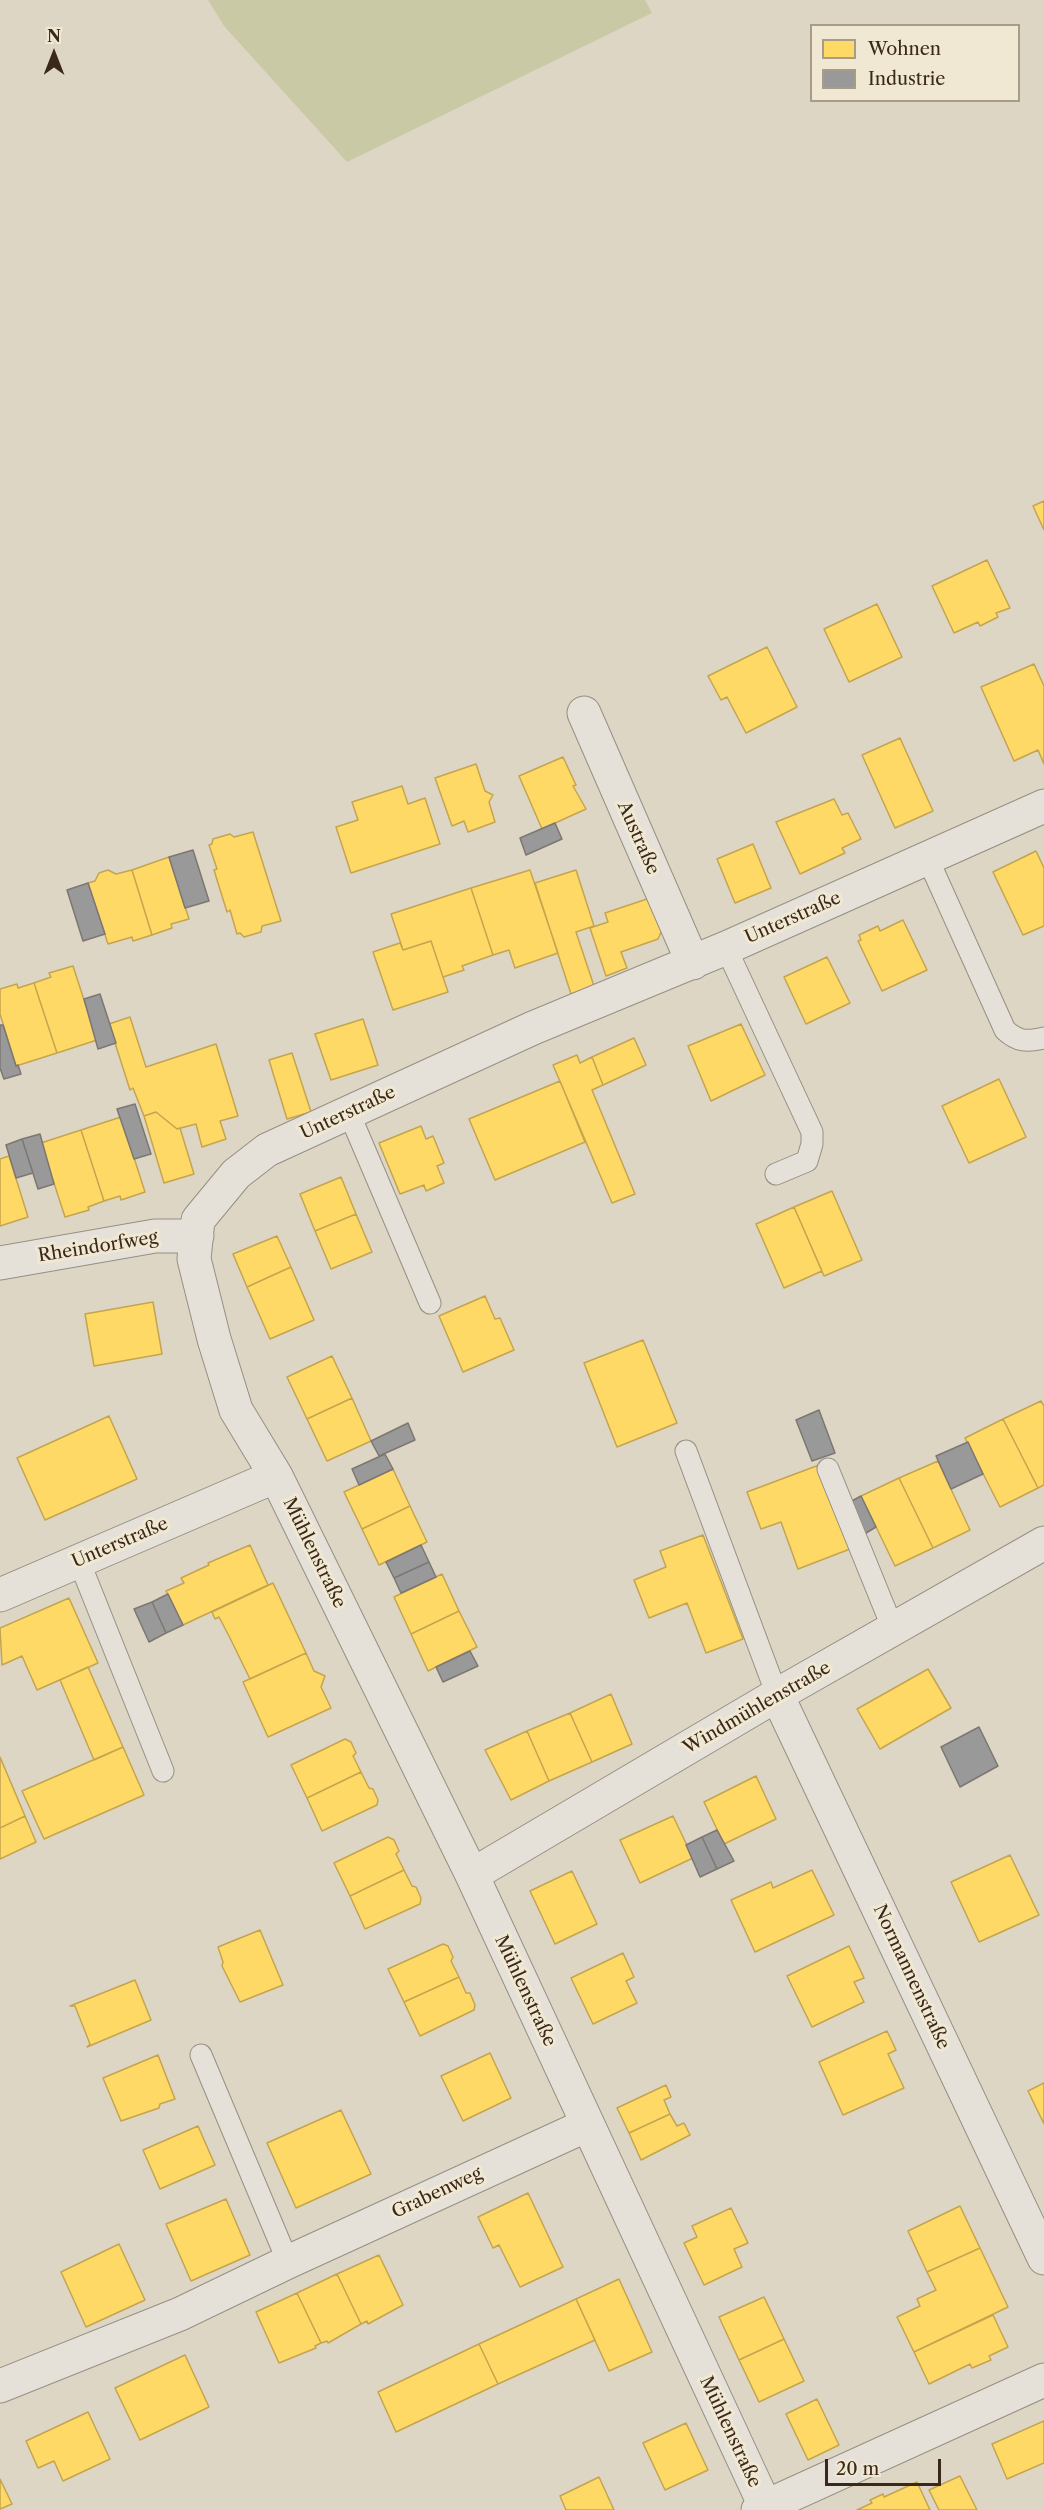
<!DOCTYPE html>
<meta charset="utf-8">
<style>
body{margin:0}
#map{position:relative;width:1044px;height:2510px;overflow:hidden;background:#ded6c4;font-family:"Libre Caslon Text",serif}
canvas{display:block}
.legend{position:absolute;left:810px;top:24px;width:210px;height:78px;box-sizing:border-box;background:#f0e8d2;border:2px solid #a79c88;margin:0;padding:8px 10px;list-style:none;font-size:18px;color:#3a291a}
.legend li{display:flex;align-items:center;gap:12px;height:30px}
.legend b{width:30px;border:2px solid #a79c88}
.north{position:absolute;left:24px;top:24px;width:60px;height:60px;-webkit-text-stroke:4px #f0e8d2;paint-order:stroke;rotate:0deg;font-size:16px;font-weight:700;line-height:24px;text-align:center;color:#3a291a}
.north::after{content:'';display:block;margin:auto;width:21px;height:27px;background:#3a291a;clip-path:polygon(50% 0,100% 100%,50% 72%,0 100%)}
.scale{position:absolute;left:825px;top:2459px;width:116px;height:27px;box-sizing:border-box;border:3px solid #3a291a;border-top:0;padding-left:8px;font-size:18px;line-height:21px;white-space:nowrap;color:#3a291a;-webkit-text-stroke:4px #f0e8d2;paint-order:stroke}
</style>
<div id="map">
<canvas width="1044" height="2510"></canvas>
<ul class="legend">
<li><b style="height:16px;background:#ffd966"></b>Wohnen</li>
<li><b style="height:16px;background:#999"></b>Industrie</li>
</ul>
<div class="north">N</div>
<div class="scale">20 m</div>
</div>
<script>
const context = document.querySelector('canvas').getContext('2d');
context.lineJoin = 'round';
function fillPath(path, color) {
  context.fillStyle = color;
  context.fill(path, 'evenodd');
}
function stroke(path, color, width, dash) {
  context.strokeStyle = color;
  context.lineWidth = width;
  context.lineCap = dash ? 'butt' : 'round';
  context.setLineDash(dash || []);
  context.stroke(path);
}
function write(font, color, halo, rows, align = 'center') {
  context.font = font + ' "Libre Caslon Text",serif';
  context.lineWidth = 6;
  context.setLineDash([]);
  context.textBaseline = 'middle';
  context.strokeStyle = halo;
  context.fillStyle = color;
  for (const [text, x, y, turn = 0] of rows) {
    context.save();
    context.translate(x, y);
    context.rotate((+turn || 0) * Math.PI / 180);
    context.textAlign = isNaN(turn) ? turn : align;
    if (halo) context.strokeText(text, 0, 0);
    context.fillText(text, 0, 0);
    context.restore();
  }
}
fillPath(new Path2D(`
 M208 0H645L652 13 347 162 224 26Z`), '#cac9a6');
const homes = new Path2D(`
 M1044 501V530L1033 506Z
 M987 560 1010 608 996 613 998 617 980 626 978 622 954 633 932 586Z
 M877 604 902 657 849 682 824 629Z
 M767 647 797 707 746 733 727 697 721 700 708 676Z
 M1034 664 1044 686V764L1038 750 1014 761 981 687Z
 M900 738 933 811 895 828 862 755Z
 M563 757 576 785 573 786 586 809 542 829 519 776Z
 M476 764 485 791 493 795 489 802 495 822 468 832 464 821 452 826 435 778Z
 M402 786 408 804 425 798 440 844 351 873 336 827 358 820 352 802Z
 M834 799 842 815 848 813 861 839 842 848 845 853 800 874 776 822Z
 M253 832 281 921 262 926 261 932 244 937 240 933 237 934 230 910 227 912 214 870 217 869 209 845 212 844 213 839 230 834 234 837Z
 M753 844 771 888 735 903 717 859Z
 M1036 851 1044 868V926L1023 935 993 872Z
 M169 857 189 919 171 924 172 928 152 935 132 870Z
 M108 870 116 874 132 870 152 935 133 941 132 937 108 944 88 883 95 881 99 873Z
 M530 870 558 953 515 968 509 950 493 955 471 888Z
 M576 870 594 926 576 932 594 986 571 994 535 883Z
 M471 888 493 955 462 966 464 970 443 977 431 941 403 950 391 914Z
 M650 898 663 928 658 939 621 952 627 968 606 976 590 928 608 922 605 913Z
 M903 920 927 970 882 991 858 941 861 940 859 935 878 926 880 931Z
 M431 941 448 992 393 1010 373 952 400 943 403 950Z
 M827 957 850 1003 806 1024 784 977Z
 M73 966 97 1040 57 1053 34 983 51 977 49 973Z
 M34 983 57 1053 16 1066 0 1014V989L17 984 18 988Z
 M130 1017 146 1067 216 1044 238 1116 220 1121 226 1139 202 1147 196 1124 177 1129 156 1112 144 1116 133 1088 130 1090 109 1024Z
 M363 1019 378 1065 331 1080 315 1034Z
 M741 1024 765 1075 711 1101 688 1046Z
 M634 1038 646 1065 603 1085 592 1057Z
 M292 1053 311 1112 287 1119 269 1060Z
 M577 1055 580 1063 592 1057 603 1085 592 1090 635 1194 612 1203 553 1065Z
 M999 1079 1026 1137 969 1163 942 1106Z
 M560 1081 585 1142 495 1180 469 1119Z
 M156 1112 177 1129 180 1128 194 1174 164 1183 144 1116Z
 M121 1117 145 1192 121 1200 120 1196 104 1201 81 1130Z
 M421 1126 426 1139 433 1136 444 1163 437 1166 444 1183 426 1191 424 1185 400 1194 379 1143Z
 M81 1130 104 1201 88 1207 89 1210 65 1217 41 1143Z
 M9 1156 28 1217 0 1226V1159Z
 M341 1177 356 1214 315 1231 300 1194Z
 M832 1191 862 1260 824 1276 794 1207Z
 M794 1207 822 1271 784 1288 756 1224Z
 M356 1214 372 1252 331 1269 315 1231Z
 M277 1236 291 1267 247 1287 233 1254Z
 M291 1267 314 1320 270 1339 247 1287Z
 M485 1296 495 1319 500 1318 514 1350 463 1372 439 1316Z
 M153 1302 162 1354 94 1366 85 1314Z
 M643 1340 677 1423 617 1447 584 1363Z
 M332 1356 352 1398 307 1419 287 1377Z
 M352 1398 371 1441 327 1461 307 1419Z
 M1041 1401 1044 1406V1485L1038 1488 1003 1419Z
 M109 1416 137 1479 45 1520 17 1458Z
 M1003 1419 1038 1488 1000 1507 965 1438Z
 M938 1461 970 1530 933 1548 899 1478Z
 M819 1465 850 1549 798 1569 781 1522 761 1529 747 1492Z
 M393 1469 410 1506 362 1529 344 1492Z
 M899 1478 933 1548 895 1566 861 1496Z
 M410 1506 427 1542 379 1565 362 1529Z
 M703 1535 743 1639 706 1653 687 1603 649 1618 634 1580 666 1567 660 1551Z
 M250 1545 268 1585 183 1625 166 1591 184 1583 181 1578 209 1565 208 1563Z
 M442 1574 459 1611 411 1634 394 1597Z
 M273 1583 306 1653 250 1679 230 1638 219 1617 215 1619 212 1612Z
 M69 1598 98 1663 37 1690 22 1656 2 1665 0 1628Z
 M459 1611 477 1647 428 1671 411 1634Z
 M306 1653 314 1671 325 1676 321 1687 331 1708 268 1737 243 1682Z
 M88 1667 123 1747 94 1760 60 1680Z
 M928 1669 951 1708 880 1749 857 1709Z
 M611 1694 632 1744 592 1762 570 1713Z
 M570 1713 592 1762 549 1781 527 1731Z
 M527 1731 549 1781 511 1800 485 1750Z
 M345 1739 351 1742 356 1753 353 1756 361 1772 307 1798 291 1765Z
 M123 1747 144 1795 44 1839 22 1791Z
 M0 1757 25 1816 0 1828Z
 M361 1772 369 1788 373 1789 378 1800 377 1805 322 1831 307 1798Z
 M756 1776 776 1819 724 1844 704 1802Z
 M25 1816 36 1842 0 1859V1828Z
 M673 1816 693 1858 640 1883 620 1840Z
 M388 1837 394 1840 399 1851 396 1854 404 1870 350 1896 334 1863Z
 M1010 1855 1039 1915 979 1942 951 1882Z
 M404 1870 412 1886 416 1887 421 1898 420 1904 365 1929 350 1896Z
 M812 1870 834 1915 755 1952 731 1900 771 1882 773 1888Z
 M572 1871 597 1924 555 1944 530 1891Z
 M260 1930 283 1985 240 2002 222 1966 223 1962 218 1947Z
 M443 1944 448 1946 453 1957 451 1961 459 1977 404 2002 388 1969Z
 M849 1946 864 1978 854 1982 864 2002 812 2027 787 1976Z
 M623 1953 634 1977 626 1981 637 2003 593 2024 571 1978Z
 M459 1977 466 1993H470L475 2005 474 2010 420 2036 404 2002Z
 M135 1980 151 2020 87 2047 90 2044 75 2006H70Z
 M887 2031 896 2050 888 2054 904 2088 843 2115 819 2062Z
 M490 2053 511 2098 463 2121 441 2076Z
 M158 2055 175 2099 160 2104 159 2108 121 2121 103 2078Z
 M1044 2083V2124L1028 2091Z
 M666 2085 671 2097 664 2100 670 2114 629 2133 617 2108Z
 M341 2110 371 2174 296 2208 267 2143Z
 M670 2114 677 2126 684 2123 690 2135 641 2160 629 2133Z
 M198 2126 215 2165 160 2189 143 2150Z
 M528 2193 563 2267 520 2287 499 2245 493 2248 478 2217Z
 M226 2199 250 2255 191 2281 166 2224Z
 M960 2206 980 2248 927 2272 908 2231Z
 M731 2208 748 2243 734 2249 742 2267 704 2285 684 2243 697 2237 692 2226Z
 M119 2244 145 2300 86 2327 61 2272Z
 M980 2248 1008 2307 914 2352 897 2317 920 2306 917 2299 936 2290 927 2272Z
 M379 2255 403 2305 368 2324 367 2321 361 2324 337 2274Z
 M337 2274 361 2324 328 2343 327 2341 321 2343 297 2293Z
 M619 2279 652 2352 609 2371 576 2299Z
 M297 2293 321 2343 315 2346 316 2348 279 2363 256 2312Z
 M764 2297 784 2339 739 2360 719 2317Z
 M576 2299 595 2340 498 2384 479 2344Z
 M993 2315 1008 2347 989 2356 991 2360 972 2368 970 2364 929 2384 914 2352Z
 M784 2339 804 2381 759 2402 739 2360Z
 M479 2344 498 2384 396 2432 378 2392Z
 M185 2355 209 2407 140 2440 115 2388Z
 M817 2399 839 2445 808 2460 786 2414Z
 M88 2412 110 2459 63 2481 54 2461 38 2468 26 2441Z
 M1044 2421V2463L1007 2479 992 2444Z
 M686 2423 708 2470 665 2490 643 2443Z
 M960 2476 977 2510H939L929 2490Z
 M599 2477 614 2510H566L560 2496Z
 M0 2479 12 2504 0 2509Z
 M917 2482 930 2510H857L872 2503 870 2500 883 2494 884 2497Z`);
fillPath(homes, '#ffd966');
stroke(homes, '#c4a44f', 1.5);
const industry = new Path2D(`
 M555 823 562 839 526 855 520 838Z
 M193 850 209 901 185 908 169 857Z
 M88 883 105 934 83 941 67 890Z
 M100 994 116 1043 98 1049 84 999Z
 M0 1025H3L16 1066 18 1065 21 1074 4 1079 0 1068Z
 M135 1104 151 1154 134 1159 117 1109Z
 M40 1134 54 1184 38 1189 22 1139Z
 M22 1139 33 1173 16 1178 6 1145Z
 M819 1410 835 1453 812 1461 796 1420Z
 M408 1423 415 1440 379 1456 371 1441Z
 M968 1442 983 1474 951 1489 936 1456Z
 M385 1454 393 1469 359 1485 352 1469Z
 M861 1496 876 1527 861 1536 848 1503Z
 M421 1545 429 1562 394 1578 386 1562Z
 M429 1562 436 1577 401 1593 394 1578Z
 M168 1594 183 1625 166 1633 152 1602Z
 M152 1602 166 1633 149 1642 134 1609Z
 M470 1651 478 1666 443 1682 436 1667Z
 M979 1727 998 1766 960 1787 941 1747Z
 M717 1830 734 1861 717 1869 702 1837Z
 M702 1837 717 1869 700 1877 686 1845Z`);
fillPath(industry, '#999');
stroke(industry, '#7c7773', 1.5);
const service = new Path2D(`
 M927 857 1005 1030C1018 1042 1027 1042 1044 1038
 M726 948 812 1132V1144L807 1161 776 1174
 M349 1113 430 1303
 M686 1451 777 1695
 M828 1469 893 1629
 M79 1561 163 1771
 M201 2055 288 2262`);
const minor = new Path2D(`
 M584 713 693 963
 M0 1263 155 1236H197
 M276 1476 472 1875 767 2510
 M0 1595 276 1476 236 1410 214 1339 194 1259 198 1220 236 1174 267 1150 533 1028 726 948 1044 806
 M777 1695 1044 2258
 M472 1875 777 1695 1044 1543
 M0 2386 180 2314 288 2262 587 2125
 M758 2510 1044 2380`);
stroke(service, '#958f83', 23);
stroke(minor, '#958f83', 35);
stroke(service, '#e5e1d8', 21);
stroke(minor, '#e5e1d8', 33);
write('18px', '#3a291a', '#f0e8d2', [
 ["Austraße",638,838,66],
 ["Unterstraße",793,918,-24],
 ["Unterstraße",348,1113,-25],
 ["Rheindorfweg",98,1247,-9],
 ["Unterstraße",120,1543,-23],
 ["Mühlenstraße",314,1553,64],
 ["Windmühlenstraße",757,1708,-30],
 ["Normannenstraße",911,1977,65],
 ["Mühlenstraße",525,1991,65],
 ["Grabenweg",437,2193,-25],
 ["Mühlenstraße",730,2432,65]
]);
</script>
